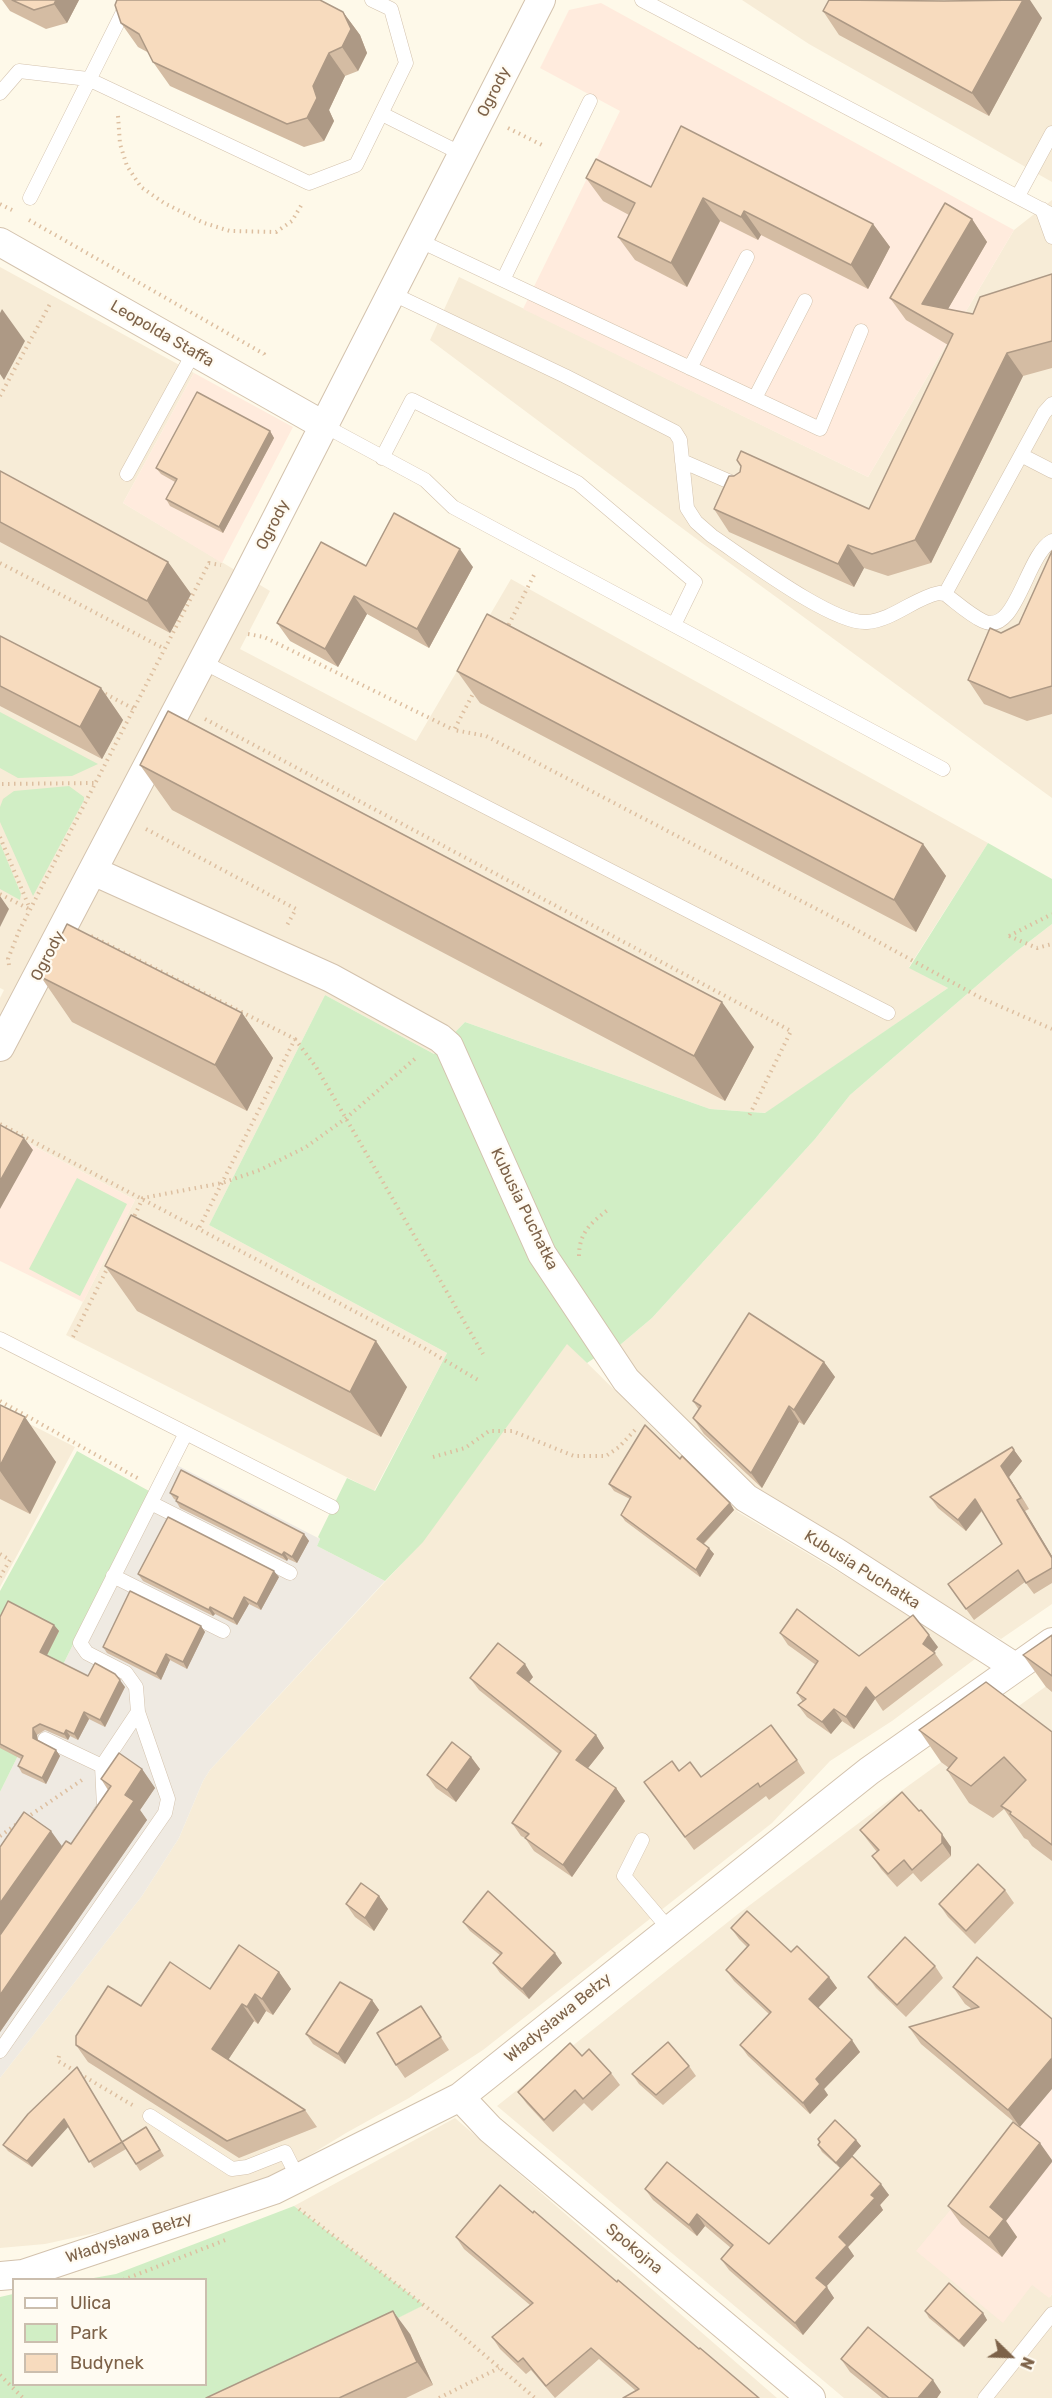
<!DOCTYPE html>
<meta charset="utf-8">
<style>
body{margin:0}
#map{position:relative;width:1052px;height:2398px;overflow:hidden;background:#fef9e9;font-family:Rubik,sans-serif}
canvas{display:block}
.legend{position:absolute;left:12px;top:2278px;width:195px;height:108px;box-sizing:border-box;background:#fffbf2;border:2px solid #cbbeae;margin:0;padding:8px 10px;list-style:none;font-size:18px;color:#7d6249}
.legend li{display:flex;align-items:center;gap:12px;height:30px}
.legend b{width:30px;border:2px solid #cbbeae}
.north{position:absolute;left:980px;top:2326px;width:60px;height:60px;-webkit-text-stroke:4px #fffbf2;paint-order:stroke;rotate:113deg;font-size:16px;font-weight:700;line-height:24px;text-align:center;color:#7d6249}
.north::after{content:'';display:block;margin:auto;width:21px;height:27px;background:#7d6249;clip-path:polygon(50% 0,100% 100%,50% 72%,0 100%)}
</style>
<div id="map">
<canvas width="1052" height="2398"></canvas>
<ul class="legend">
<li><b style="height:8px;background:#fff"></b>Ulica</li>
<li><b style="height:16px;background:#d1eec5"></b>Park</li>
<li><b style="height:16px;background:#f7dbbe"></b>Budynek</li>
</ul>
<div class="north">N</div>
</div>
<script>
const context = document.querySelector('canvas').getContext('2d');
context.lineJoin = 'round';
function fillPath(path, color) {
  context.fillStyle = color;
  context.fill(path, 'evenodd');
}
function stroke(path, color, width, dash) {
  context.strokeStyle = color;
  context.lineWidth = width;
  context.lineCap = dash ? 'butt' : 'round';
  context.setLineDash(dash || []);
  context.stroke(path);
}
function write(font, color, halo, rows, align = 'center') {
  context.font = font + ' Rubik,sans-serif';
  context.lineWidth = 4.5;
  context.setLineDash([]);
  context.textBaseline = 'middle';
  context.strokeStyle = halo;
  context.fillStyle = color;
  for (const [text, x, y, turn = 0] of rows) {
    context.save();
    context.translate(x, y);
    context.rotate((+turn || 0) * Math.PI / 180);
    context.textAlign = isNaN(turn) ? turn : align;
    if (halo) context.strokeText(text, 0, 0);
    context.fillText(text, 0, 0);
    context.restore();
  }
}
fillPath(new Path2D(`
 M742 0H1052V182L809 44Z
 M1052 200V798L702 543 430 340 459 277 868 477 1014 230Z
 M0 267 194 373 123 503 270 591 240 649 416 741 511 579 988 843 909 967 948 988 766 1113 710 1109 465 1022 434 1054 325 995 209 1225 447 1353 374 1491 66 1335 135 1200 0 1128V998L4 990 0 988Z
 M1052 924V1604L1001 1639 749 1496 634 1383 620 1345 652 1318 815 1139 850 1095 1017 951Z
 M567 1343 738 1512 979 1656 892 1721 830 1761 772 1823 483 2050 409 2098 346 2133 277 2175 154 2220 45 2244 0 2248V2078L142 1896 179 1838 203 1781 210 1770 422 1542Z
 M0 1409 75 1447 0 1587Z
 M1052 1682V2088L917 2251 1032 2280 1050 2297 1052 2294V2398H844L497 2106 738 1914 908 1786Z
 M455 2118 777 2398H238L423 2305 294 2206Z`), '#f7ecd7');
fillPath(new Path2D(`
 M601 3 1014 230 868 477 523 309 620 111 540 68 569 10Z
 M194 373 293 427 222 563 123 503Z
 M0 1128 135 1200 83 1302 0 1261Z
 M1052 2089V2294L1049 2298 1032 2285 1003 2323 916 2251Z`), '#ffebdd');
fillPath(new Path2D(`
 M165 1459 320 1539 317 1546 385 1581 210 1770 203 1781 179 1838 142 1896 0 2078V1885L20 1856 0 1845V1792Z`), '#efeae2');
fillPath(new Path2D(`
 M0 712 98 764 72 776 18 778 0 768Z
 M69 786 84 797V800L33 896 0 822V807L3 799 14 791Z
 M0 843 21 894 20 900 0 889Z
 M988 843 1052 879V924L1017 951 850 1095 815 1139 652 1318 620 1345 605 1351 587 1363 567 1344 423 1542 385 1581 317 1546 320 1539 318 1537 347 1478 375 1491 447 1353 209 1225 325 995 434 1054 465 1022 710 1109 765 1113 948 988 909 968Z
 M77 1178 127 1204 80 1296 29 1269Z
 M77 1451 149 1491 0 1792V1591Z
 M294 2206 424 2305 238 2398H0V2297L13 2294 14 2384H206V2280L88 2279 116 2274Z`), '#d1eec5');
const lane = new Path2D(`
 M642 0 1052 215
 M0 93 19 71 88 79 309 183 356 165 406 63 391 9 372 0
 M382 114 462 154
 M1018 196 1052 133
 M30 198 129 0
 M1042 209 1052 237
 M418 240 820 429 861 331
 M503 280 590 101
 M391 293 565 376 675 432 680 440 687 508 696 522 712 536C744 557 833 625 867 622 893 620 914 598 939 593L945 594C957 603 970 615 983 621 1016 637 1026 555 1052 541
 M690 368 747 257
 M755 398 805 301
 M323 425 425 480 453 507 943 769
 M1021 455 1052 471
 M382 458 412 400 578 483 695 582 674 625
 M682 461 744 488
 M127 474 194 352
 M945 594 1044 413 1052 404
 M201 661 888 1013
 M0 1339 332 1507
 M151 1503 290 1573
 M113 1576 223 1631
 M45 1739 102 1766
 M99 1814 104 1807 102 1766 138 1712
 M642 1840 624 1876 669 1929
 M0 2051 165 1813 168 1799 138 1712 136 1687 126 1673 87 1653 80 1643 186 1433
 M150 2116 232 2169 247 2167 285 2152 298 2178
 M985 2398 1052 2314`);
const street = new Path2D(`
 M0 242 323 425
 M93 871 331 978 440 1038 449 1046 542 1254 626 1380 746 1498 836 1552 1015 1667
 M0 1047 244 582 541 0
 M460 2097 490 2129 811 2398
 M0 2276 23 2274 274 2190 460 2097 869 1771 1052 1642`);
stroke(lane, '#d3c2ad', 15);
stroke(street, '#d3c2ad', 30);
stroke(new Path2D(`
 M118 116 120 144 127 166 141 187 164 203 204 223 230 231 276 232 292 221 302 204
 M508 128 544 146
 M0 204 12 210
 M29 220 264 354 266 358
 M0 396 50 304
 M0 563 165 649
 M506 630 534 575
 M248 634 264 637 454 730
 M475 690 454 730 486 736 853 928 981 998 1052 1029
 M100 691 134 709
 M205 719 791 1031 749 1116
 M2 784 95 783
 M146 829 296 909 286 927
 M0 837 30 909
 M0 894 31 910
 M91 936 295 1039 199 1228
 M1009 936 1052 914
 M1009 936 1037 948 1052 944
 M9 965 8 959 19 931 209 563 221 565
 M295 1039 316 1067 483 1354
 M0 1124 424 1348 478 1380
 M132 1221 143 1198 222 1183 260 1170 306 1147 345 1119 417 1057
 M579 1256C579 1232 592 1222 609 1209
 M73 1337 109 1265
 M0 1401 139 1479
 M433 1457 465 1448 489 1431H512L574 1456H606L619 1447 635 1430
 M0 1554 10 1560 0 1577
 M26 1818 82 1780
 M0 1836 17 1824
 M59 2056 58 2061 134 2106
 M299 2209 447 2323 535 2398
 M123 2280 228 2239
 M0 2375 23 2398
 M439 2398 499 2368`), '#ddbfa0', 4, [1.5, 4.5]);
stroke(lane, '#fff', 14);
stroke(street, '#fff', 28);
fillPath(new Path2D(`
 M2 0H79L67 23 46 29 10 11Z
 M823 11 1042 18 989 116 839 35Z
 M343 12 360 35 367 53 358 71 345 76 329 110 334 121 324 141 304 147 170 86 153 62 149 53 138 47 121 23Z
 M586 178 651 187 873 224 890 247 868 289 761 235 758 240 720 221 687 287 635 260 618 237 629 215 603 201Z
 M972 219 987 242 948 309 973 314 1052 274V368L1023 376 931 563 888 576 864 568 854 587 729 532 714 509 734 476 740 472 741 466 869 509 948 345 906 320 890 298Z
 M270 431 274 438 223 533 170 506 166 499 175 482 161 474 156 468Z
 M0 471 168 562 191 594 170 633 0 542Z
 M1052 551V714L1027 721 984 704 968 680 1001 633 1019 624Z
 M366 566 473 567 429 648 367 614 338 667 290 641 277 623Z
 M0 636 101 688 123 720 102 759 0 706Z
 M457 671 923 844 946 876 916 932 480 703Z
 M140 765 754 1047 725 1101 172 810Z
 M41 977 242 1013 273 1058 247 1111 72 1022Z
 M105 1266 407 1387 381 1437 137 1311Z
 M824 1362 835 1377 804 1425 799 1422 762 1488 704 1434 693 1418 699 1410 693 1401Z
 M0 1405 56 1462 30 1514 0 1499Z
 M1014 1450 1022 1461 1009 1477 1029 1509 1025 1511 1052 1556V1583L1034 1594 1025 1582 974 1620 948 1584 1002 1544 982 1511 966 1531 938 1508 930 1497Z
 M680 1459 730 1503 734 1510 704 1544 714 1554 700 1577 625 1521 621 1515 630 1499 614 1491 609 1484Z
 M170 1493 304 1534 309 1541 297 1563 288 1559 287 1561 180 1508 176 1501V1500L174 1499Z
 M138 1574 279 1577 261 1610 249 1604 237 1625 215 1614 213 1616 143 1581Z
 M0 1617 54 1625 59 1631 47 1655 88 1676 125 1687 105 1727 89 1719 78 1740 70 1736 68 1740 45 1730 37 1735 38 1740 56 1750 60 1756 46 1784 22 1773 18 1766 21 1759 0 1748Z
 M201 1626 205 1632 187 1669 170 1660 161 1680 107 1653 103 1647Z
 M780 1633 859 1656 938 1647 934 1652 943 1665 883 1711 875 1699 854 1729 842 1721 831 1734 807 1717 798 1705 803 1702 797 1693 816 1665 788 1645Z
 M1052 1635V1692L1046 1687 1023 1655Z
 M533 1677 529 1682 596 1735 604 1748 588 1768 616 1788 625 1801 572 1877 534 1851 525 1838 521 1836 512 1823 559 1754 479 1690 470 1678Z
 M919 1730 1052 1732V1861L1032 1846 1028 1840 1024 1838 1004 1809 993 1818 969 1803 947 1770 949 1768 941 1762Z
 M471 1757 480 1769 456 1802 436 1788 427 1775Z
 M797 1760 805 1773 769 1800 766 1796 694 1850 653 1794 679 1771 701 1777Z
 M142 1769 155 1788 140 1810 147 1820 0 2032V1847L62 1846 71 1844 108 1790 101 1779Z
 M902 1792 951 1847V1856L921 1882 913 1873 897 1887 881 1869 872 1856 877 1852 869 1842 860 1830Z
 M1005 1890 1014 1903 975 1944 948 1917 939 1904Z
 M379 1896 388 1909 374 1931 355 1917 346 1904Z
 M463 1922 562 1963 529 1999 500 1973 493 1963 500 1955 470 1931Z
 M731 1928 791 1952 829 1977 837 1988 818 2008 860 2052 824 2089 828 2095 810 2114 748 2056 740 2045 769 2014 734 1981 726 1970 747 1947 739 1939Z
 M977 1957 1020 2127 921 2044 909 2027 972 2009 965 2004 953 1987Z
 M935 1966 943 1978 906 2017 876 1988 868 1977Z
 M279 1972 291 1989 273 2015 266 2011 258 2024 254 2021 228 2060 305 2110 317 2127 239 2158 88 2062 76 2045 141 2006Z
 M372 2000 379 2010 345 2064 313 2044 306 2034Z
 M421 2006 449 2050 405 2078 396 2065Z
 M582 2056 611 2073 620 2085 592 2111 584 2103 553 2132 527 2104 518 2092Z
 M689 2066 696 2076 663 2105 639 2084 632 2074Z
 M77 2067 122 2142 151 2134 164 2156 140 2171 126 2149 94 2168 68 2126 32 2167 8 2151 3 2145Z
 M818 2139 856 2140 861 2146 852 2156 889 2195 880 2205 883 2210 848 2247 854 2256 826 2287 834 2298 803 2335 729 2270 721 2259 731 2248 705 2226 697 2236 653 2200 645 2189 769 2244 840 2168 822 2152 818 2145 820 2143Z
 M948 2206 1006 2221 1017 2237 1002 2257 961 2224Z
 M533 2213 699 2349 759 2398 636 2391 599 2359 555 2398 531 2370 526 2374 500 2349 492 2337 530 2305 464 2249 456 2237Z
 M925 2311 983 2313 987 2320 964 2347 929 2318Z
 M410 2334 433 2385 406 2398H206Z
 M841 2359 941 2392 937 2398H882L850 2372Z`), '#d4bca3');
fillPath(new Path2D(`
 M56 0H79L67 23 54 4Z
 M1023 0H1030L1042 18 989 116 972 93Z
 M343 12 360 35 367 53 358 71 342 47Z
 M329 53 345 76 329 110 334 121 324 141 307 118 313 86Z
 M703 198 720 221 687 287 671 263Z
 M744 211 761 235 758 240 741 217Z
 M972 219 987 242 938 326 922 304Z
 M873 224 890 247 868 289 851 265Z
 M2 309 25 341 4 380 0 374V313Z
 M1007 353 1023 376 931 563 915 540Z
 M270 431 274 438 223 533 219 527Z
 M848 545 864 568 854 587 838 564Z
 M460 549 473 567 429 648 417 629Z
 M168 562 191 594 170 633 147 601Z
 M354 596 367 614 338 667 325 649Z
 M101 688 123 720 102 759 80 727Z
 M923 844 946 876 916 932 894 900Z
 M0 896 9 909 0 927Z
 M722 1002 754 1047 725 1101 694 1056Z
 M242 1013 273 1058 247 1111 215 1065Z
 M24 1138 33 1150 0 1209V1181Z
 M376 1341 407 1387 381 1437 350 1392Z
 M824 1362 835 1377 804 1425 794 1410Z
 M789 1406 799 1422 762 1488 751 1473Z
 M25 1417 56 1462 30 1514 0 1471V1466Z
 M1014 1450 1022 1461 1009 1477 1029 1509 1001 1466Z
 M975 1499 982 1510 966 1531 958 1520Z
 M1017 1500 1025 1511 1052 1556V1558Z
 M730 1503 734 1510 702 1545 697 1539Z
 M304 1534 309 1541 297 1563 292 1557Z
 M709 1548 714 1554 700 1577 696 1570Z
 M284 1552 288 1559 287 1561 282 1555Z
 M274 1571 279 1577 261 1610 257 1604Z
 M244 1597 249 1604 237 1625 233 1619Z
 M210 1607 215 1614 213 1616 209 1610Z
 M54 1625 59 1631 45 1659 40 1652Z
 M201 1626 205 1632 187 1669 183 1662Z
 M929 1635 938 1647 931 1656 923 1644Z
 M166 1654 170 1660 161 1680 156 1674Z
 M525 1664 533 1677 526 1686 517 1673Z
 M120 1680 125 1687 105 1727 100 1720Z
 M866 1687 875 1699 854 1729 846 1717Z
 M834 1709 842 1721 831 1734 822 1722Z
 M84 1712 89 1719 78 1740 74 1734Z
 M33 1728 37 1735 38 1745 33 1738Z
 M66 1730 70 1736 68 1740 64 1734Z
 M596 1735 604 1748 584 1773 576 1760Z
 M56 1750 60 1756 46 1784 42 1778Z
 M471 1757 480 1769 456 1802 447 1790Z
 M142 1769 155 1788 140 1810 147 1820 0 2032V1995Z
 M616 1788 625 1801 572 1877 563 1865Z
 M51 1831 64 1849 0 1940V1903Z
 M942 1834 951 1847V1856L942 1843Z
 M379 1896 388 1909 374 1931 365 1918Z
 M555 1953 562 1963 529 1999 522 1989Z
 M279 1972 291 1989 273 2015 262 1999Z
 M829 1977 837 1988 816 2010 809 1999Z
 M255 1994 266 2011 258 2024 247 2007Z
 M372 2000 379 2010 345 2064 338 2054Z
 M242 2004 254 2021 224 2066 212 2049Z
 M852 2040 860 2052 824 2089 828 2095 810 2114 803 2103 816 2079Z
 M1052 2058V2089L1020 2127 1008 2110Z
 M64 2119 69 2126 32 2167 27 2161Z
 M856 2140 861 2146 841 2169 836 2163Z
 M1040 2143 1052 2160V2162L1006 2221 1017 2237 1002 2257 989 2238 990 2207Z
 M881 2184 889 2195 880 2205 883 2210 848 2247 854 2256 824 2289 816 2278 839 2237 871 2195Z
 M697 2214 705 2226 697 2236 689 2225Z
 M827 2287 834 2298 803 2335 795 2323Z
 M393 2311 410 2334 433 2385 417 2362Z
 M983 2313 987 2320 964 2347 959 2341Z
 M933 2380 941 2392 937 2398H918Z`), '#ad9985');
const building = new Path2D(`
 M12 0H56L54 4 34 10Z
 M117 0H320L343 12 351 29 342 47 329 53 313 86 317 98 307 118 287 124 153 62 139 34 121 23 115 5Z
 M829 0 944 1 1023 0 972 93 823 11Z
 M681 126 873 224 851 265 744 211 741 217 703 198 671 263 618 237 635 203 586 178 596 159 651 187Z
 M945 203 972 219 922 304 973 314 980 297 1052 274V341L1007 353 915 540 872 554 848 545 838 564 714 509 729 476H734L740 472 741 466 737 460 741 451 869 509 953 334 890 298Z
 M197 392 270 431 219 527 166 499 177 479 156 468Z
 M0 471 168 562 147 601 0 522Z
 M394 513 460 549 417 629 354 596 325 649 277 623 321 542 366 566Z
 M1052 551V686L1010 698 968 680 990 628 1001 633 1019 624Z
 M487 614 923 844 894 900 457 671Z
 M0 636 101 688 80 727 0 686Z
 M168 711 722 1002 694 1056 140 765Z
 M67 924 242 1013 215 1065 41 977Z
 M0 1125 24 1138 0 1181Z
 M131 1215 376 1341 350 1392 105 1266Z
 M749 1313 824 1362 794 1410 789 1406 751 1473 693 1418 701 1406 693 1401Z
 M0 1405 25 1417 0 1466Z
 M645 1425 680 1459 682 1456 730 1503 697 1539 709 1548 696 1570 621 1515 631 1497 609 1484Z
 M1012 1447 1014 1450 1001 1466 1021 1498 1017 1500 1052 1558V1568L1026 1583 1018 1570 966 1609 948 1584 1002 1544 975 1499 958 1520 930 1497Z
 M181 1470 304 1534 292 1557 284 1552 282 1555 176 1501 178 1497 170 1493Z
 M168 1517 274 1571 257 1604 244 1597 233 1619 210 1607 209 1610 138 1574Z
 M130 1591 201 1626 183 1662 166 1654 156 1674 103 1647Z
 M8 1601 54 1625 40 1652 88 1676 95 1663 115 1674 120 1680 100 1720 84 1712 74 1734 66 1730 64 1734 40 1724 33 1728V1738L56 1750 42 1778 18 1766 23 1756 0 1744V1617Z
 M797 1609 859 1656 913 1615 929 1635 923 1644 935 1653 875 1698 866 1687 846 1717 834 1709 822 1722 798 1705 806 1699 797 1693 818 1661 780 1633Z
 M1052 1635V1676L1023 1655Z
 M498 1643 525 1664 517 1673 596 1735 576 1760 616 1788 563 1865 525 1838 529 1834 512 1823 561 1751 470 1678Z
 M986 1682 1052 1732V1845L1010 1814 1011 1812 1001 1806 1026 1780 1004 1757 971 1786 947 1770 957 1758 919 1730Z
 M771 1725 797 1760 760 1787 758 1783 685 1837 644 1782 672 1761 679 1771 690 1762 701 1777Z
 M452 1742 471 1757 447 1790 427 1775Z
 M119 1753 142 1769 125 1795 134 1801 0 1995V1935L66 1841 71 1844 111 1786 101 1779Z
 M902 1792 919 1811 921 1810 942 1834V1843L912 1870 904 1860 888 1874 872 1856 879 1850 860 1830Z
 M24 1812 51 1831 0 1903V1847Z
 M978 1864 1005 1890 966 1931 939 1904Z
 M361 1883 379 1896 365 1918 346 1904Z
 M488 1891 555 1953 522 1989 493 1963 502 1953 463 1922Z
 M747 1911 791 1952 797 1946 829 1977 809 1999 852 2040 816 2079 820 2084 803 2103 740 2045 771 2012 726 1970 749 1945 731 1928Z
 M905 1937 935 1966 897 2005 868 1977Z
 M239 1945 279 1972 262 1999 255 1994 247 2007 242 2004 212 2049 305 2110 227 2141 76 2045V2036L108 1986 141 2006 170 1962 210 1989Z
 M977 1957 1052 2019V2058L1008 2110 909 2027 979 2007 953 1987Z
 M340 1982 372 2000 338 2054 306 2034Z
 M421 2006 441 2037 396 2065 377 2033Z
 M668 2042 689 2066 656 2095 632 2074Z
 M570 2043 582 2056 589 2049 611 2073 583 2099 575 2090 544 2120 518 2092Z
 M77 2067 122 2142 89 2162 64 2119 27 2161 3 2145 28 2114Z
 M835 2120 856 2140 836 2163 818 2145 820 2142 818 2139Z
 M1013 2122 1040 2143 990 2207 1004 2219 989 2238 948 2206Z
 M146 2127 160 2150 136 2164 122 2142Z
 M852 2156 881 2184 871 2195 875 2198 839 2237 847 2245 816 2278 827 2287 795 2323 721 2259 733 2245 697 2214 689 2225 645 2189 667 2162 769 2244Z
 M500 2185 533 2213 534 2211 617 2282 618 2280 699 2349 700 2348 759 2398H623L639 2389 591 2348 546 2386 523 2358 518 2362 492 2337 533 2303 456 2237Z
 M949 2283 983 2313 959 2341 925 2311Z
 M393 2311 417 2362 339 2398H206Z
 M868 2327 933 2380 918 2398H889L841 2359Z`);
fillPath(building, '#f7dbbe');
stroke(building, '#ad9985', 1.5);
write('16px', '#7d6249', '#fffbf2', [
 ["Ogrody",494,92,-63],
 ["Leopolda Staffa",162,334,30],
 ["Ogrody",273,525,-63],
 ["Ogrody",48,956,-62],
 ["Kubusia Puchatka",524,1209,64],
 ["Kubusia Puchatka",862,1570,32],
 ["Władysława Bełzy",558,2018,-39],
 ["Władysława Bełzy",129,2238,-18],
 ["Spokojna",634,2249,40]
]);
</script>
